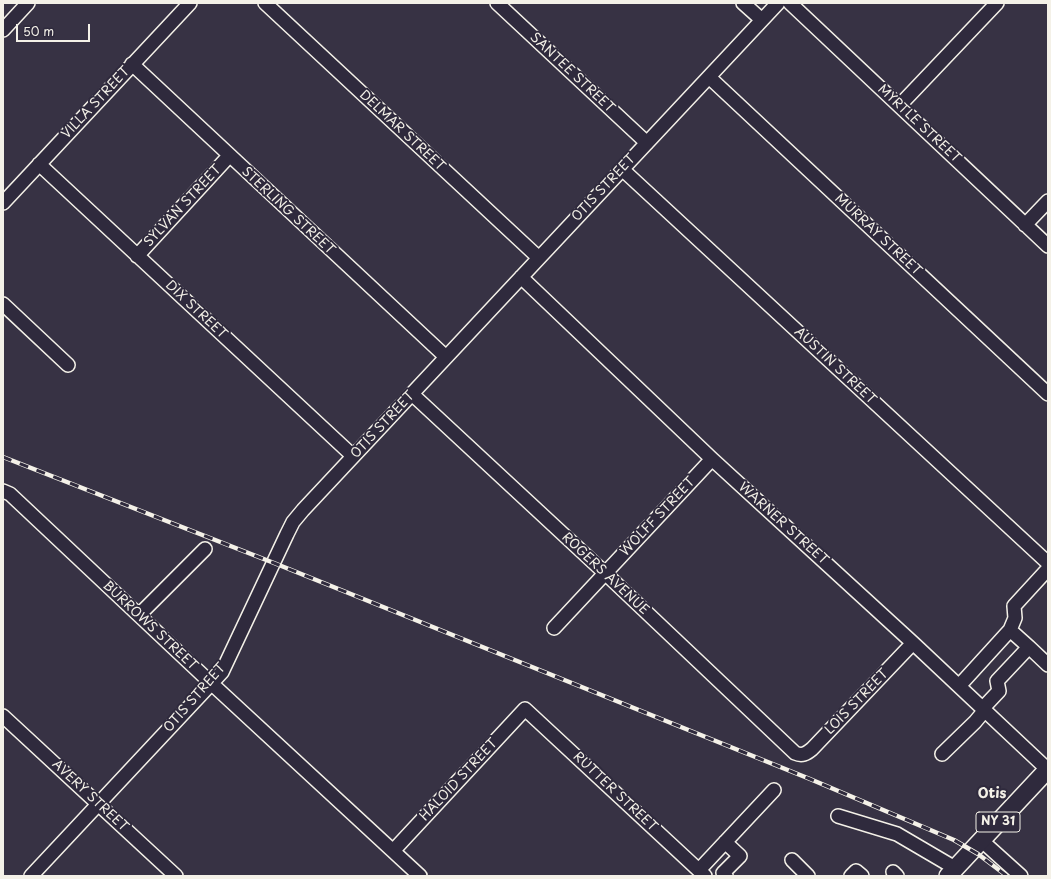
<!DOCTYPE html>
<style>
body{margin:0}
#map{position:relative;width:1051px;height:879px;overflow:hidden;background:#373244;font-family:"Playpen Sans",sans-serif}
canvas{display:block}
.frame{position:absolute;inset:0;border:4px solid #f4f1e8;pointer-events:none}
.scale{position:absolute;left:16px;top:24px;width:74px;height:18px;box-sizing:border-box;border:2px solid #f4f1e8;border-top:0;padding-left:5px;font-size:12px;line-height:14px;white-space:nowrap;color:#f4f1e8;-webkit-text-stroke:3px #2f2a3d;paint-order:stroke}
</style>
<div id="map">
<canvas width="1051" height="879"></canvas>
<div class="frame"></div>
<div class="scale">50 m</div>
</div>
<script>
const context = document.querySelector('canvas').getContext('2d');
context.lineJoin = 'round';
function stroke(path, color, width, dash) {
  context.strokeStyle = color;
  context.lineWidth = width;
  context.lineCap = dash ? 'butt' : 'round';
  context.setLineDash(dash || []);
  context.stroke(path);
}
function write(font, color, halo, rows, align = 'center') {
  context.font = font + ' "Playpen Sans",sans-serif';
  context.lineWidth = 4;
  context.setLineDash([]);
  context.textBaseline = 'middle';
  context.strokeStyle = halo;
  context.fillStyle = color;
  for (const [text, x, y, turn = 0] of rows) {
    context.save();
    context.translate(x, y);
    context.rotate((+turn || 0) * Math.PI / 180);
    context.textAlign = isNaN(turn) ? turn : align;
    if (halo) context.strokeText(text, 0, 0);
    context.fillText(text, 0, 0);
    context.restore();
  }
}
const minor = new Path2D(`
 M265 3 539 258
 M497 3 647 143
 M743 3 762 20
 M790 3 1048 246
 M3 30 28 3
 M132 64 446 357
 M709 77 1048 394
 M900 105 997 3
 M39 164 353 456
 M622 169 1048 563
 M3 203 190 3
 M1025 225 1048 201
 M137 256 229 156
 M521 277 712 459 913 643 1047 769
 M3 304 68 365
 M412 394 606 574 795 753C802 756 806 754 812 749L913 643
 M3 491 10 494 211 683 420 876
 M139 615 205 549
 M554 628 712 459
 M1010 630 1015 618 1014 606 1048 569
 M1029 647 1048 665
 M959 686 1010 630 1029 647 997 681 999 691 983 708
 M3 716 176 876
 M942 754 975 722 985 710
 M838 816 897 834 955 868
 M981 840 1021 876
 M725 842 740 856 723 873 726 876
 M393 851 525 709 705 876
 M792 860 808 876
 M699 870 774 790
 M893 872 897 876
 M31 876 222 672 287 534 293 522 303 510 778 3
 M851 876 856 871 862 876`);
const major = new Path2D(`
 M948 876 1048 769`);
stroke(minor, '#f4f1e8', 16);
stroke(major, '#f4f1e8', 20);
stroke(minor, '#2f2a3d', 13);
stroke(major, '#2f2a3d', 17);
const rail = new Path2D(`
 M3 457 274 563 810 779 954 840 978 854 1007 876`);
stroke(rail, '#f4f1e8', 4.5);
stroke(rail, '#2f2a3d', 3, [9]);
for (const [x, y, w] of [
 [998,822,44]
]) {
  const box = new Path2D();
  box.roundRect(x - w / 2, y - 10, w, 20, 3);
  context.fillStyle = '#2f2a3d';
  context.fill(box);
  stroke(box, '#f4f1e8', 1);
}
write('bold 12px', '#f4f1e8', null, [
 ["NY 31",998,822]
]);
write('13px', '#f4f1e8', '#2f2a3d', [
 ["SANTEE STREET",572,73,43],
 ["VILLA STREET",96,103,-47],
 ["MYRTLE STREET",919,124,43],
 ["DELMAR STREET",402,131,43],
 ["OTIS STREET",604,188,-47],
 ["SYLVAN STREET",183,206,-47],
 ["STERLING STREET",288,211,43],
 ["MURRAY STREET",878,235,43],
 ["DIX STREET",196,310,43],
 ["AUSTIN STREET",835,366,43],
 ["OTIS STREET",383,425,-47],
 ["WOLFF STREET",658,517,-47],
 ["WARNER STREET",783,524,42],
 ["ROGERS AVENUE",605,574,43],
 ["BURROWS STREET",150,626,43],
 ["OTIS STREET",195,698,-49],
 ["LOIS STREET",857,702,-46],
 ["HALOID STREET",459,780,-47],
 ["RUTTER STREET",615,792,43],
 ["AVERY STREET",90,796,43]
]);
write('bold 14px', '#f4f1e8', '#2f2a3d', [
 ["Otis",992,794]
]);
</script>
